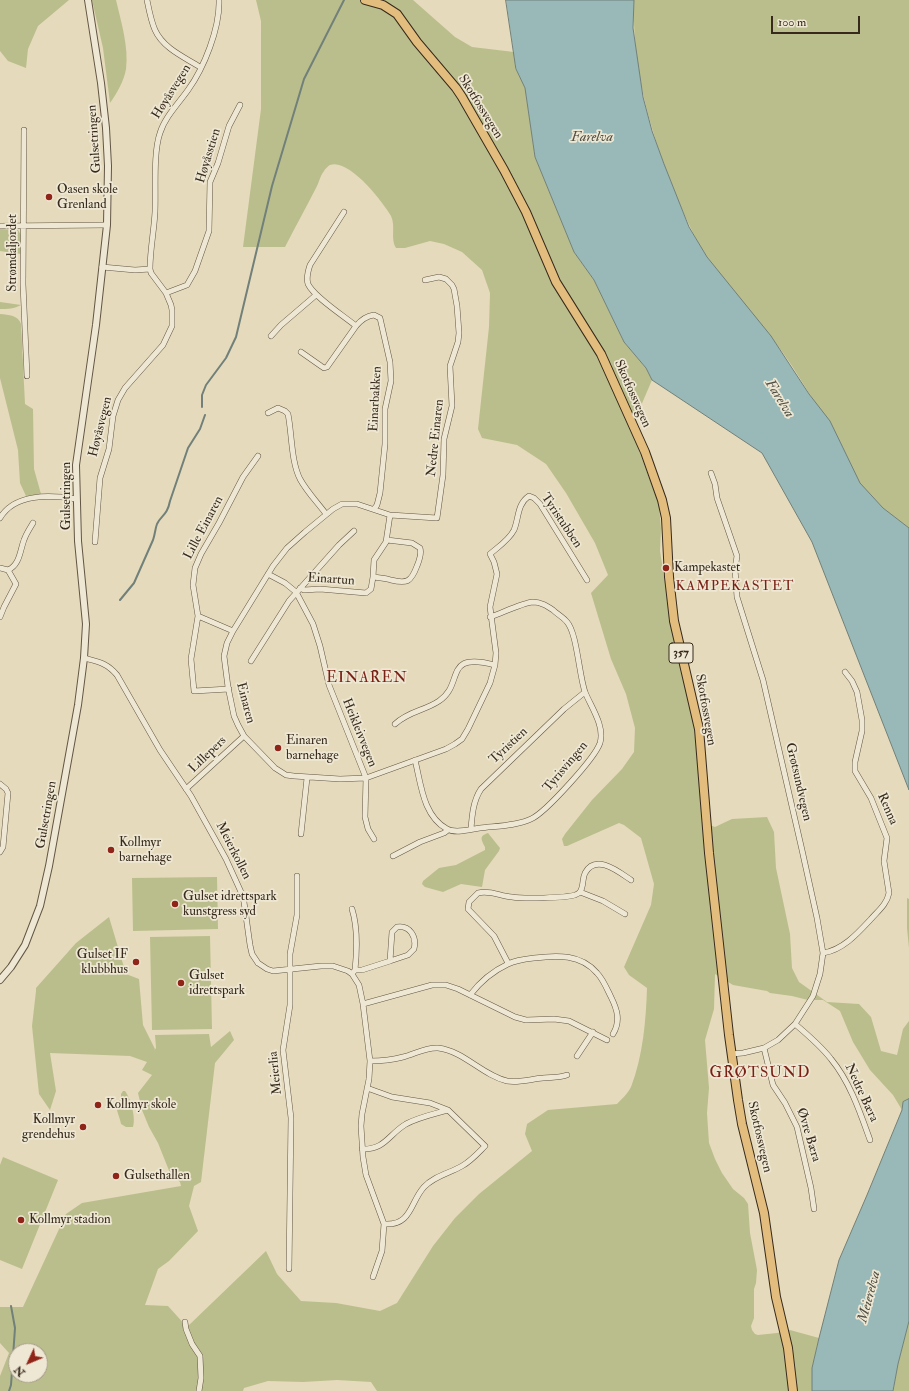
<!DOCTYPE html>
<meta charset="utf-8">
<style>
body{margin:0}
#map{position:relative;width:909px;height:1391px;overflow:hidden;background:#e5dabb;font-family:"IM FELL Double Pica",serif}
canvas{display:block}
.north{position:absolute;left:8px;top:1343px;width:40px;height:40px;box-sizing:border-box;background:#eee7d3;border:1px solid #a59b8a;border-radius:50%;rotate:226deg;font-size:11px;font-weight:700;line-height:16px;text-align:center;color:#372a1c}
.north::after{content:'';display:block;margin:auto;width:14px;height:18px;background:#8f2418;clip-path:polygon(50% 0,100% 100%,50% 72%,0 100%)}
.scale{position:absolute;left:771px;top:16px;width:89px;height:18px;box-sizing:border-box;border:2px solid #372a1c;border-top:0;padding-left:5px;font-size:12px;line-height:14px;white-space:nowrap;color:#372a1c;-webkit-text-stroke:3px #eee7d3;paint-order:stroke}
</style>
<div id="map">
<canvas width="909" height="1391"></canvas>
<div class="north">N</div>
<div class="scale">100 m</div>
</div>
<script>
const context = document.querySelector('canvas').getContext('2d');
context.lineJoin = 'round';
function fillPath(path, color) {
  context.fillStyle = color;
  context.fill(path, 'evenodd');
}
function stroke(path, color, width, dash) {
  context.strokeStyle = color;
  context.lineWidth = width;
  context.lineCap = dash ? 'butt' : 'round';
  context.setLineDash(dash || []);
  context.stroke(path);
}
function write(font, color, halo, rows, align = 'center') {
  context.font = font + ' "IM FELL Double Pica",serif';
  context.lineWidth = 3.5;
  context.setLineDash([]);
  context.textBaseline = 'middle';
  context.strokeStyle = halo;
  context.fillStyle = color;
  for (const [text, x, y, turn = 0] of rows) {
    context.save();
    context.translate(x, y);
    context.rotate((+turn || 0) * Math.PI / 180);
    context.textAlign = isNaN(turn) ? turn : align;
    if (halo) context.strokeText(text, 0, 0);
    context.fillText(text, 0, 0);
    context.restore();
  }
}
fillPath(new Path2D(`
 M0 0H69L38 26 28 49 26 68 8 61 0 51Z
 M92 0H116C121 21 129 48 126 69 124 81 117 93 110 103L103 48Z
 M256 0H413L455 37 472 47 514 52 516 69 525 88 535 157 574 252 594 280 624 342 646 368 652 380 631 429 659 505 661 529 660 551 668 602 673 634 693 717 697 757 702 822 715 827 732 819 767 817 774 832 776 868 790 934 792 968 799 982 827 1002 859 1004 871 1017 881 1051 897 1055 903 1029 909 1021V1099L903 1102 902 1110 893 1095 870 1070 853 1042 840 1011 823 1000H808L792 996 770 993 767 991 733 985 715 974 714 1009 705 1040 709 1088 707 1113 709 1143 715 1159 722 1173 733 1189 744 1198 748 1204 750 1233 757 1270 756 1283 754 1289V1318L751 1326 752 1330 755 1334 758 1335 777 1333 790 1330 819 1338 812 1368V1391H377L371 1382 337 1380 303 1382 268 1381 244 1388 243 1391H0V1376L9 1353 0 1343V1307H23L66 1214 82 1203 181 1186 180 1182 170 1173 158 1143 149 1127 142 1110 138 1093 152 1075 142 1070 147 1062 130 1056 50 1053 56 1091 50 1110 39 1094 32 1026 36 991V988L76 943 109 917 126 974 139 979 143 1025 155 1049 154 1051 156 1048 155 1035 209 1034 211 1047 230 1031 234 1040 215 1063 201 1182 194 1186 189 1206 198 1231 169 1261 158 1269 145 1305 168 1306 187 1327 266 1251 277 1274 301 1301 336 1303 380 1311 397 1303 433 1246 455 1218 479 1194 532 1151 525 1134 527 1124 548 1110 617 1104C622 1099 628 1093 631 1087 643 1056 646 1020 647 988L629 975 624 967 651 905 654 884 641 838 624 825 619 823 567 846H564L562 839 565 834 592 800 622 769 634 752 635 728 626 694 611 659 591 593 608 575 595 543 566 493 546 464 517 445 482 438 478 429 489 327 490 293 482 270 462 252 444 244 430 241 405 248H396C390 239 396 226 391 216 383 202 349 158 330 165 328 166 325 169 324 171 320 176 319 183 316 188 306 208 295 227 285 247H243L261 109V21ZM16 1351H40V1375H16Z
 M634 0H909V528C893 516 870 499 859 483 853 473 850 462 844 452 827 423 810 394 792 366 767 327 732 295 707 257 692 234 682 210 672 185 648 124 632 66 634 0Z
 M0 229 18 230 21 235V254L0 251Z
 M0 302 21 305C14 309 8 309 0 309Z
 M0 314C9 315 18 315 21 324L25 404 33 409 34 469 41 494 26 496 20 483 18 450 0 378Z
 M488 833 500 848 499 851 485 870 482 887 461 884 443 892 425 887 422 884 423 881 439 868 456 865 485 850V847C481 839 479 836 488 833Z
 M217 877 218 929 133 931 132 878Z
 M907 898 909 899V948L907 928Z
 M210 936 212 1029 152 1030 150 937Z
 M123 1091H125C131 1099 136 1118 133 1127H126L121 1124C120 1117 116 1111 116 1103L119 1102 121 1097V1094Z
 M3 1157 58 1180 22 1269 0 1260V1165Z
 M909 1321V1391H893L898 1364Z`), '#babe8c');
const water = new Path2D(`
 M506 0H634L633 28 643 97 652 131 664 164 689 227 707 257 771 336 809 394 830 421 860 483 883 508 909 528V790L812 542 762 453 652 380 646 368 624 342 594 280 574 252 535 157 525 88 516 69Z
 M909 1099V1321L898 1364 893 1391H812V1368L819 1338 839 1260 867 1195 902 1110 903 1102Z`);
fillPath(water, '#98b9b8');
stroke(water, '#71807a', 1);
stroke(new Path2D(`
 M202 407V395L206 385 226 358 236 337 272 186 304 79 344 0
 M120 600 134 583 153 540C155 535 155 529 157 524 162 514 167 516 170 501L188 448 200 429 205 415
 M9 1391 11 1385 15 1328 11 1306`), '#71807a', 2);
const minor = new Path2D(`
 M147 0C149 10 151 21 155 30 163 48 184 57 200 67
 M24 130 23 284 27 376
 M344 212 310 265C308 271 306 278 308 284 314 297 344 316 356 326
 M0 226 107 225
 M102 267 135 270 150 269
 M425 280 439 277 446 279 452 285 454 289 457 306 459 333 458 342 450 366 452 406 444 439 443 475 437 518 390 515 357 504H342L333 509 305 532 287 548 273 566 233 631 227 643 224 656 228 687 234 716 238 725 244 736 275 768 286 775 294 776 340 779 366 778 446 749 455 744 462 739 468 729 490 683 495 665 496 653 490 607 497 574 494 562 490 554C498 547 509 540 514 530 519 518 517 504 529 496L534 498 540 504 587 580
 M166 293 187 285 195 271 209 231 210 182 218 163 229 126 240 105
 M271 336 281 325 316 295
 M301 352 321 366 324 368 327 367 356 326C361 320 366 316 374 315L380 318 390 362 391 381 385 409V444L380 493 377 505 374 509
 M268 413 278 408 285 411 288 414C292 434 291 461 300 479 307 492 318 503 326 514
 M711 473 715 484 717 498 737 556 735 569 737 597 763 680 802 850 817 918 823 953 820 974 813 996 795 1024 778 1040 764 1048 743 1053 731 1054
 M0 518C15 493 50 495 76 499
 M387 540 412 543 420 548C422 554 419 561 417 566 411 582 407 584 391 580 385 578 379 578 373 577L374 560 386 542 390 515
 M95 542 100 478 109 449 113 416 118 400 125 388 163 345 172 326V310L171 305 166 293 151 273 150 269C150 250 154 231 155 212 156 190 153 153 160 133 165 117 178 104 188 90 204 68 220 28 219 0
 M0 568 8 570
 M268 574 285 583 296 592 313 624 320 646 329 685 366 778 365 817 368 829 374 839
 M300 588 304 590 320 589 366 593 371 589 373 577
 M198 616 233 631
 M0 617 4 607 16 584 8 570C20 565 20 550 24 540 26 534 30 528 33 523
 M84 658C99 662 107 663 117 675L160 750 191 796 226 859 241 892 244 902 250 945 252 954 258 963 267 969 273 971 321 966H333L348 971 352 974 359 985 363 1004 370 1061 369 1079 362 1114 361 1126 363 1157 366 1175 384 1224 382 1251 373 1277
 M251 661 289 601 339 545 354 531
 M229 689 194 691 191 659 198 616 193 585 195 568 201 554 219 523 243 477 258 456
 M395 724C409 711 424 711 439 701 465 684 442 651 495 665
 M415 760C421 784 423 816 447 829 456 834 471 829 480 828 496 826 516 826 531 819 545 813 595 758 600 743 605 726 591 707 585 692 579 675 577 633 567 622 563 617 557 614 553 610 547 606 541 602 533 602 522 603 502 613 490 617
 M0 784 6 789 8 793 3 847 0 852
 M186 789 244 736
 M471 829C472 816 473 801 481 789L564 709 585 692
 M301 834 307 778
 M393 856 420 842 444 833 448 830
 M580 892C584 886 582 879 585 873 596 853 619 872 631 880
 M352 909C358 928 357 951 355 970
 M823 953C843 950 858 933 871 919 878 911 887 904 889 893L884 861 887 838 871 798 855 771V762L862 731V720L857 692 852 681 845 672
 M508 963 494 936 468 909 469 902 478 893C490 890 500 896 512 897 523 899 565 898 575 895 578 894 578 894 580 892L603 901 625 914
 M352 974 355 970H362L390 961 392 932 397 927C410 925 417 937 414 949L408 955 390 961
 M470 995C480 982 493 971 508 964 516 960 525 959 534 958 557 955 581 954 597 973 603 979 607 989 611 997 617 1009 621 1021 613 1034
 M363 1004 432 985H446L458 989 515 1017 526 1020 554 1019 569 1021 607 1040
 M795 1024C808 1035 821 1046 831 1059 850 1082 860 1112 870 1140
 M764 1048 773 1085 785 1103 797 1127 811 1188 814 1209
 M577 1056 593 1032
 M370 1061C381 1061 392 1060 403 1057 415 1054 426 1047 438 1048 464 1051 482 1075 507 1081 519 1083 531 1079 543 1078 551 1077 559 1078 567 1075
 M367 1088 392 1097 430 1103 448 1110 485 1146C478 1153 471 1161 462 1166 450 1173 434 1176 424 1187 410 1202 412 1226 384 1224
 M362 1149C385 1150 389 1134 406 1124 419 1117 434 1114 448 1110
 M289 1269 291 1118 283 1050 290 1005V954L297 915V876
 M185 1322 186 1329 192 1344 200 1356 201 1378 199 1391`);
const tertiary = new Path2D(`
 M0 980 11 967 25 945 40 906 49 866 78 705 84 658 86 624 78 541 76 465 96 325 107 225 108 166 106 128 101 83 88 0`);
const primary = new Path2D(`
 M365 0 383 5 397 14 417 42 456 88 462 97 504 170 526 212 556 282 601 354 645 452 662 500 666 518 669 577 674 621 699 729 709 853 729 1035 738 1100 742 1124 764 1213 776 1297 788 1348 793 1391`);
stroke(minor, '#625644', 6);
stroke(tertiary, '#625644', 8);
stroke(primary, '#372a1c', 10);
stroke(minor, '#eee7d3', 5);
stroke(tertiary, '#eee7d3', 6);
stroke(primary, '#e2bd7e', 8);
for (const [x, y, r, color] of [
 [49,197,4,"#8f2418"],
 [666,568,4,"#8f2418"],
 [278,748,4,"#8f2418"],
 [111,850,4,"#8f2418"],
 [175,904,4,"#8f2418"],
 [136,962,4,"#8f2418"],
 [181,983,4,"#8f2418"],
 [98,1105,4,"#8f2418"],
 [83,1127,4,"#8f2418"],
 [116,1176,4,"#8f2418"],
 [21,1220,4,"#8f2418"]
]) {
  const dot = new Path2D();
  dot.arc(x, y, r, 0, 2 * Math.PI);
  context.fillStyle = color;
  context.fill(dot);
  stroke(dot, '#eee7d3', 1.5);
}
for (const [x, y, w] of [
 [681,653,24]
]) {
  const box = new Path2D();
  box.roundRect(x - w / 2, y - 10, w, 20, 3);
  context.fillStyle = '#eee7d3';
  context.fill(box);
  stroke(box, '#372a1c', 1);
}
write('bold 12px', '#372a1c', null, [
 ["357",681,653]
]);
write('13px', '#372a1c', '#eee7d3', [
 ["Høyåsvegen",172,92,-58],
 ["Skotfossvegen",480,107,58],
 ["Gulsetringen",95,139,-94],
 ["Høyåsstien",209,156,-73],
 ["Strømdaljordet",13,253,-90],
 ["Skotfossvegen",632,394,66],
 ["Einarbakken",376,399,-87],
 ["Høyåsvegen",101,427,-76],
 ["Nedre Einaren",436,438,-84],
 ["Gulsetringen",67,496,-90],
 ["Tyristubben",561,521,56],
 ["Lille Einaren",204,528,-62],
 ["Einartun",331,580,4],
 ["Einaren",245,703,75],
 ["Skotfossvegen",705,710,80],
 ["Heikleivvegen",359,733,68],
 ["Tyristien",509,746,-43],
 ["Lillepers",208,755,-44],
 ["Tyrisvingen",566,767,-50],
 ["Grøtsundvegen",798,782,77],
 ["Renna",887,809,66],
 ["Gulsetringen",47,815,-80],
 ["Meierkollen",233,851,63],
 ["Meierlia",276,1073,-96],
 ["Nedre Bæra",861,1093,65],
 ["Øvre Bæra",808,1135,73],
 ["Skotfossvegen",759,1137,77]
]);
write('13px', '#372a1c', '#eee7d3', [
 ["Oasen skole",57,190],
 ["Grenland",57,205],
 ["Kampekastet",674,568],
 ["Einaren",286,741],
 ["barnehage",286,756],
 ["Kollmyr",119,843],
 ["barnehage",119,858],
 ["Gulset idrettspark",183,897],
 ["kunstgress syd",183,912],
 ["Gulset IF",128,955,"right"],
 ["klubbhus",128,970,"right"],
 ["Gulset",189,976],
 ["idrettspark",189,991],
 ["Kollmyr skole",106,1105],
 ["Kollmyr",75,1120,"right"],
 ["grendehus",75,1135,"right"],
 ["Gulsethallen",124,1176],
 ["Kollmyr stadion",29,1220]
], 'left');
write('italic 14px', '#4f4e43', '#eee7d3', [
 ["Farelva",592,138],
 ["Farelva",779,399,58],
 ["Meierelva",870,1297,-75]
]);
context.letterSpacing = '1px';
write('14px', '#7a1f14', '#eee7d3', [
 ["KAMPEKASTET",735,587]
]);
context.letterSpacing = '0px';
context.letterSpacing = '1px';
write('15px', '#7a1f14', '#eee7d3', [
 ["EINAREN",367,679],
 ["GRØTSUND",760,1074]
]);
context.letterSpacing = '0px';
</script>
